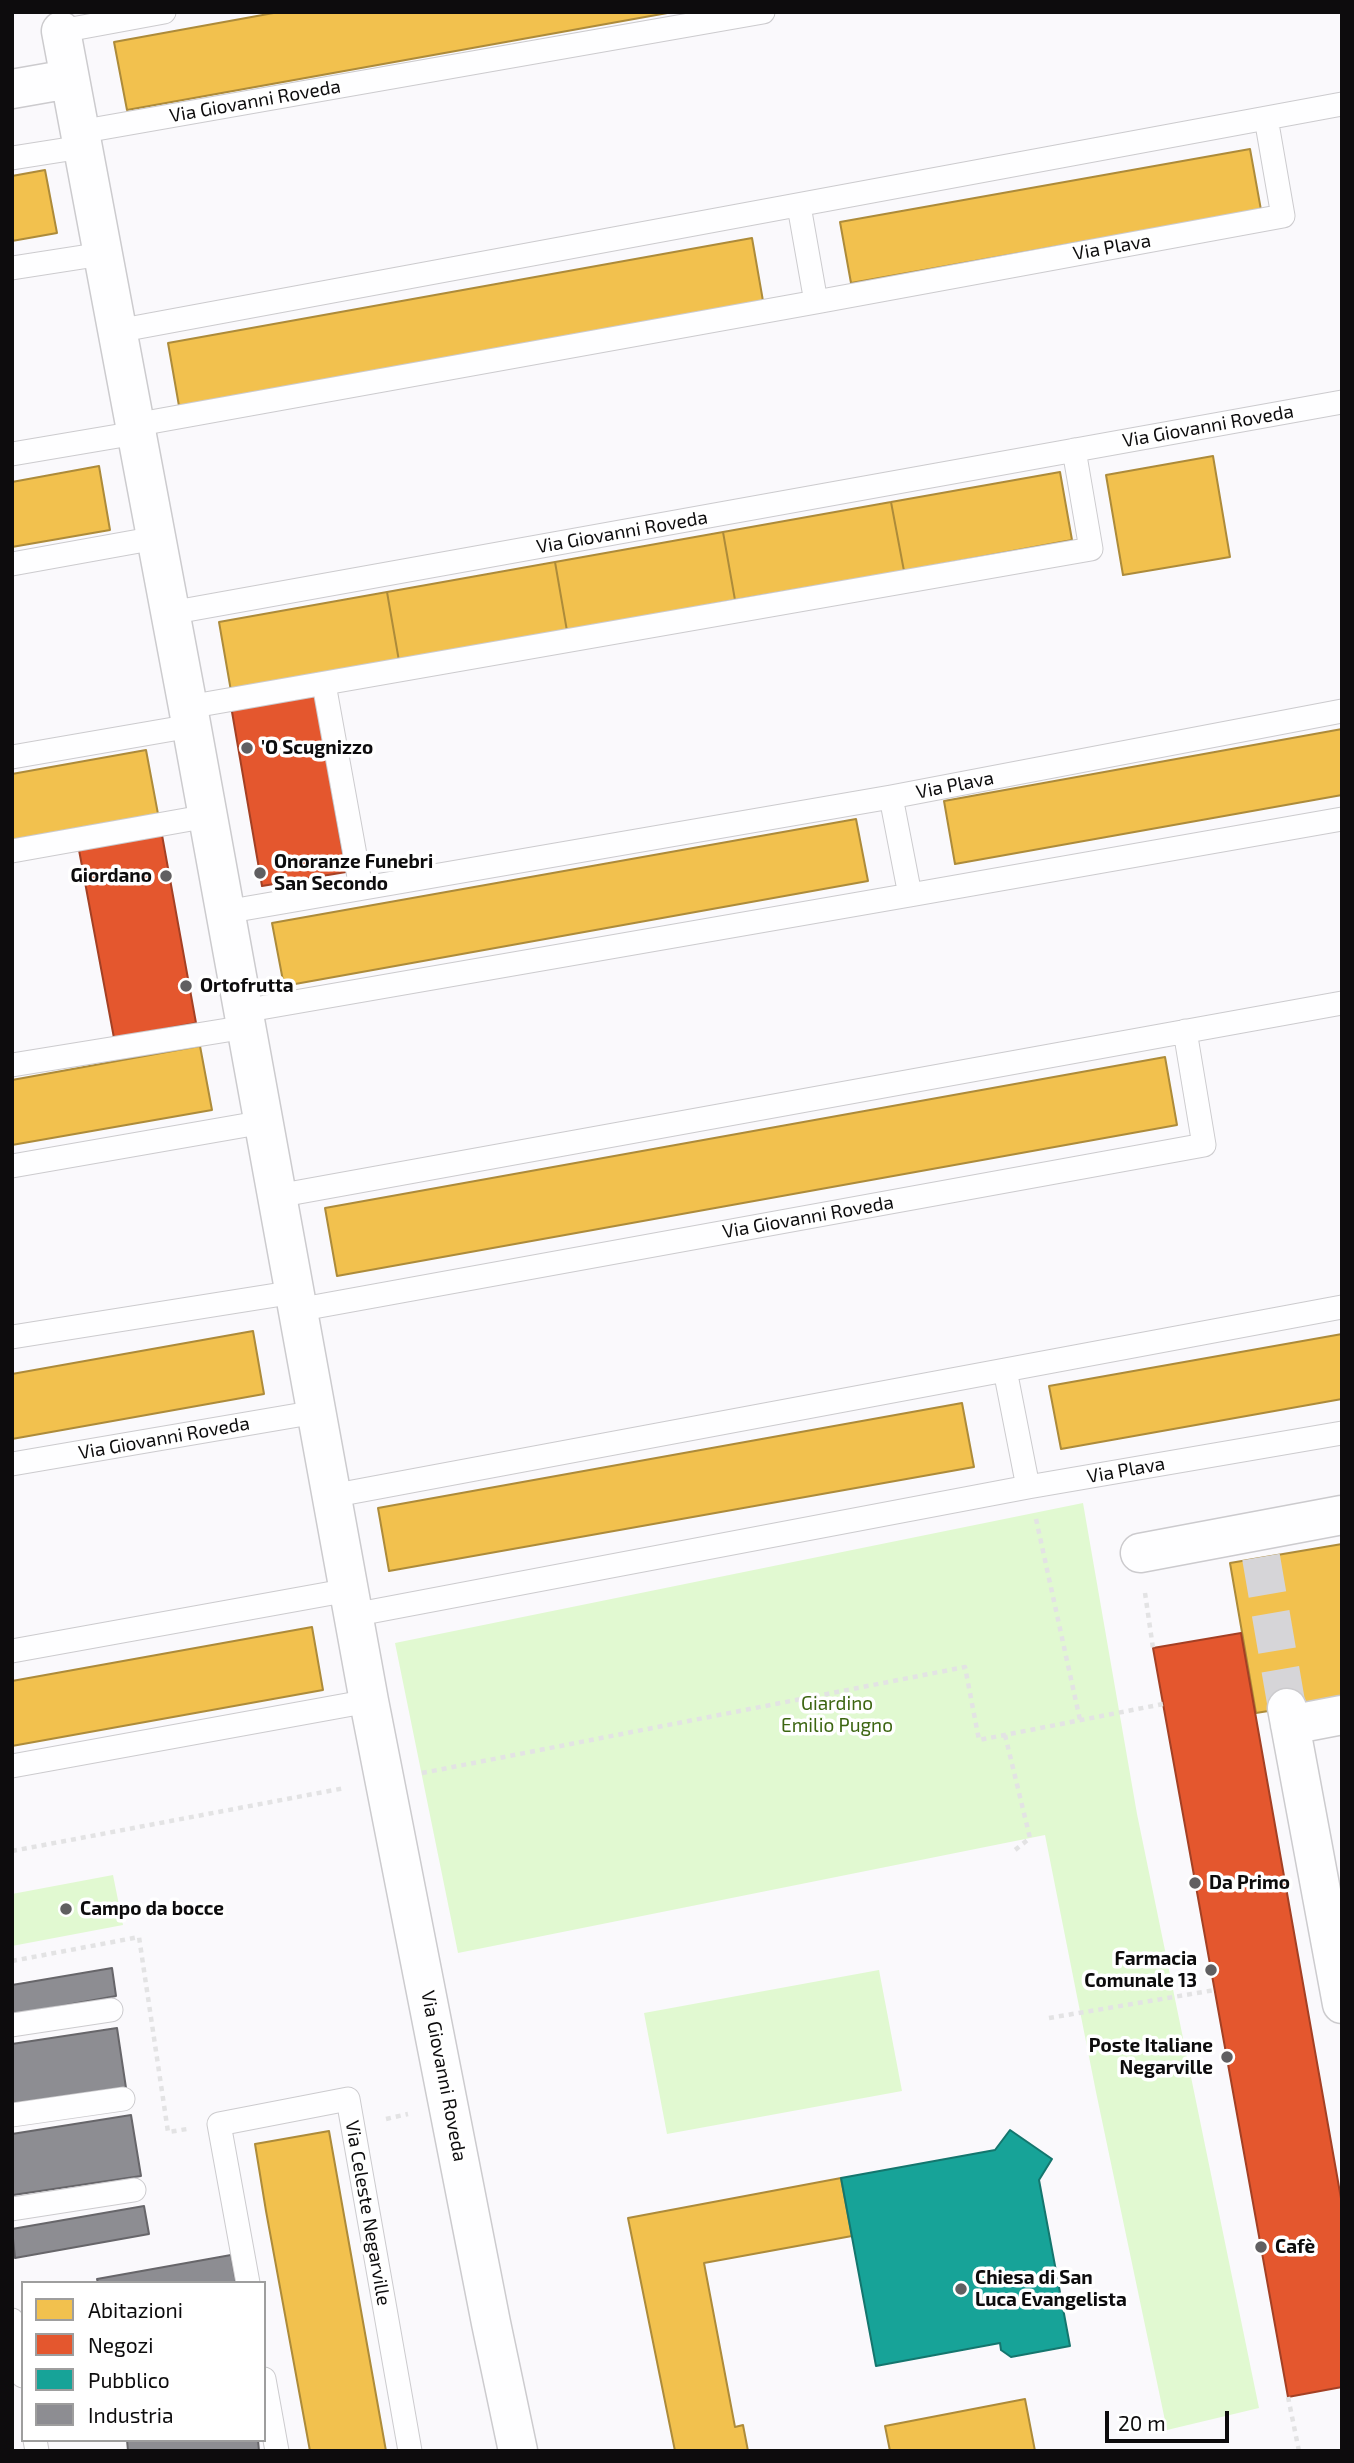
<!DOCTYPE html>
<meta charset="utf-8">
<style>
body{margin:0}
#map{position:relative;width:1354px;height:2463px;overflow:hidden;background:#faf9fc;font-family:"Exo 2",sans-serif}
canvas{display:block}
.frame{position:absolute;inset:0;border:14px solid #0d0c0d;pointer-events:none}
.legend{position:absolute;left:21px;top:2281px;width:245px;height:161px;box-sizing:border-box;background:#fff;border:2px solid #9e9e9e;margin:0;padding:9px 12px;list-style:none;font-size:21px;color:#0d0c0d}
.legend li{display:flex;align-items:center;gap:14px;height:35px}
.legend b{width:35px;border:2px solid #9e9e9e}
.scale{position:absolute;left:1105px;top:2411px;width:124px;height:32px;box-sizing:border-box;border:4px solid #0d0c0d;border-top:0;padding-left:9px;font-size:21px;line-height:24px;white-space:nowrap;color:#0d0c0d;-webkit-text-stroke:5px #fff;paint-order:stroke}
</style>
<div id="map">
<canvas width="1354" height="2463"></canvas>
<div class="frame"></div>
<ul class="legend">
<li><b style="height:19px;background:#f2c14e"></b>Abitazioni</li>
<li><b style="height:19px;background:#e4572e"></b>Negozi</li>
<li><b style="height:19px;background:#17a398"></b>Pubblico</li>
<li><b style="height:19px;background:#8d8d92"></b>Industria</li>
</ul>
<div class="scale">20 m</div>
</div>
<script>
const context = document.querySelector('canvas').getContext('2d');
context.lineJoin = 'round';
function fillPath(path, color) {
  context.fillStyle = color;
  context.fill(path, 'evenodd');
}
function stroke(path, color, width, dash) {
  context.strokeStyle = color;
  context.lineWidth = width;
  context.lineCap = dash ? 'butt' : 'round';
  context.setLineDash(dash || []);
  context.stroke(path);
}
function write(font, color, halo, rows, align = 'center') {
  context.font = font + ' "Exo 2",sans-serif';
  context.lineWidth = 7;
  context.setLineDash([]);
  context.textBaseline = 'middle';
  context.strokeStyle = halo;
  context.fillStyle = color;
  for (const [text, x, y, turn = 0] of rows) {
    context.save();
    context.translate(x, y);
    context.rotate((+turn || 0) * Math.PI / 180);
    context.textAlign = isNaN(turn) ? turn : align;
    if (halo) context.strokeText(text, 0, 0);
    context.fillText(text, 0, 0);
    context.restore();
  }
}
fillPath(new Path2D(`
 M1083 1503 1137 1814 1259 2408 1167 2430 1096 2092 1045 1835 458 1953 395 1643Z
 M113 1875 123 1925 12 1946V1894Z
 M879 1970 902 2091 667 2134 644 2013Z`), '#e1f9d1');
const homes = new Path2D(`
 M279 12H673L127 110 114 42Z
 M1250 149 1261 210 851 283 840 222Z
 M45 170 57 233 12 241V176Z
 M752 238 763 301 179 406 168 343Z
 M1213 456 1230 557 1123 575 1106 475Z
 M99 466 110 530 12 547V482Z
 M1060 472 1072 540 904 571 891 502Z
 M891 502 904 571 735 600 723 532Z
 M723 532 735 600 567 631 555 562Z
 M555 562 567 631 399 661 387 592Z
 M387 592 399 661 231 691 219 622Z
 M1342 729V795L955 864 944 801Z
 M146 750 158 814 12 840V774Z
 M856 819 868 881 284 986 272 923Z
 M200 1046 212 1110 12 1145V1080Z
 M1165 1057 1177 1125 337 1276 325 1208Z
 M253 1331 264 1394 12 1439V1374Z
 M1342 1334V1399L1061 1449 1049 1386Z
 M962 1403 974 1467 389 1571 378 1508Z
 M1342 1544V1699L1256 1713 1230 1563Z
 M312 1627 323 1690 12 1746V1681Z
 M329 2131 386 2451H310L266 2211 255 2144Z
 M841 2178 852 2236 704 2263 735 2427 743 2425 748 2451H675L628 2218Z
 M1025 2399 1035 2451H890L885 2426Z`);
fillPath(homes, '#f2c14e');
stroke(homes, '#ad8b3a', 2);
const shops = new Path2D(`
 M315 692 346 872 262 886 231 706Z
 M162 835 196 1023 114 1038 79 850Z
 M1241 1633 1342 2204V2387L1288 2397 1153 1648Z`);
fillPath(shops, '#e4572e');
stroke(shops, '#a44024', 2);
const public = new Path2D(`
 M1010 2130 1052 2159 1039 2180 1070 2346 1011 2357 1001 2350 1000 2343 876 2366 841 2178 995 2150Z`);
fillPath(public, '#17a398');
stroke(public, '#14766e', 2);
const industry = new Path2D(`
 M112 1968 116 1996 12 2015V1985Z
 M117 2028 126 2088 12 2105V2044Z
 M131 2115 141 2176 13 2195 12 2134Z
 M144 2206 149 2234 15 2258 12 2229Z
 M231 2255 236 2283H98L97 2279Z
 M127 2440H258L259 2451H128Z`);
fillPath(industry, '#8d8d92');
stroke(industry, '#67666a', 2);
stroke(new Path2D(`
 M1261 1557 1287 1708`), '#d6d5d8', 38, [38, 19]);
const lane = new Path2D(`
 M61 31 164 12
 M79 132 763 12
 M12 158 82 147
 M799 206 816 302 1283 216 1266 118
 M12 268 102 254
 M117 331 1342 104
 M134 425 816 302
 M12 454 136 433
 M12 564 156 538
 M170 613 1342 402
 M324 684 361 888
 M188 707 1091 549 1074 450
 M12 757 191 726
 M891 797 910 895 1342 819
 M12 851 208 816
 M225 912 891 797 1342 711
 M243 1011 910 895
 M12 1065 246 1027
 M12 1166 264 1122
 M277 1196 1342 1003
 M297 1310 1204 1145 1185 1031
 M12 1337 295 1292
 M1005 1370 1028 1487 1342 1433
 M12 1464 316 1412
 M331 1496 1342 1307
 M353 1615 1028 1487
 M12 1651 349 1590
 M12 1766 369 1701
 M12 2025 111 2010
 M12 2115 123 2099
 M12 2209 134 2190
 M248 2283 219 2124 348 2099 410 2451
 M12 2320 23 2376
 M264 2379 277 2451
 M35 2440 37 2451`);
const street = new Path2D(`
 M61 31 188 707 369 1701 491 2323 518 2451
 M12 89 69 79
 M1140 1553 1342 1515
 M1287 1708 1342 2004
 M1290 1725 1342 1715`);
stroke(lane, '#cccbce', 25);
stroke(street, '#cccbce', 41);
stroke(new Path2D(`
 M1036 1519 1080 1720
 M1145 1593 1153 1648
 M1005 1735 1030 1838 1015 1850
 M422 1773 965 1667 979 1740 1163 1704
 M12 1851 345 1788
 M12 1961 139 1937 168 2132 187 2129
 M1049 2018 1215 1990
 M386 2119 408 2114
 M1288 2397 1299 2451`), '#e3e3e4', 4.5, [5, 5]);
stroke(lane, '#fefeff', 23);
stroke(street, '#fefeff', 38);
for (const [x, y, r, color] of [
 [247,748,7,"#605f61"],
 [260,873,7,"#605f61"],
 [166,876,7,"#605f61"],
 [186,986,7,"#605f61"],
 [1195,1883,7,"#605f61"],
 [66,1909,7,"#605f61"],
 [1211,1970,7,"#605f61"],
 [1227,2057,7,"#605f61"],
 [1261,2247,7,"#605f61"],
 [961,2289,7,"#605f61"]
]) {
  const dot = new Path2D();
  dot.arc(x, y, r, 0, 2 * Math.PI);
  context.fillStyle = color;
  context.fill(dot);
  stroke(dot, '#fff', 2.5);
}
write('19px', '#0d0c0d', '#fff', [
 ["Via Giovanni Roveda",255,101,-10],
 ["Via Plava",1112,247,-10],
 ["Via Giovanni Roveda",1208,426,-10],
 ["Via Giovanni Roveda",622,532,-10],
 ["Via Plava",955,785,-11],
 ["Via Giovanni Roveda",808,1217,-10],
 ["Via Giovanni Roveda",164,1438,-10],
 ["Via Plava",1126,1470,-10],
 ["Via Giovanni Roveda",444,2076,79],
 ["Via Celeste Negarville",368,2213,80]
]);
write('bold 19px', '#0d0c0d', '#fff', [
 ["'O Scugnizzo",261,748],
 ["Onoranze Funebri",274,862],
 ["San Secondo",274,884],
 ["Giordano",152,876,"right"],
 ["Ortofrutta",200,986],
 ["Da Primo",1209,1883],
 ["Campo da bocce",80,1909],
 ["Farmacia",1197,1959,"right"],
 ["Comunale 13",1197,1981,"right"],
 ["Poste Italiane",1213,2046,"right"],
 ["Negarville",1213,2068,"right"],
 ["Cafè",1275,2247],
 ["Chiesa di San",975,2278],
 ["Luca Evangelista",975,2300]
], 'left');
write('19px', '#3c6511', '#fff', [
 ["Giardino",837,1704],
 ["Emilio Pugno",837,1726]
]);
</script>
